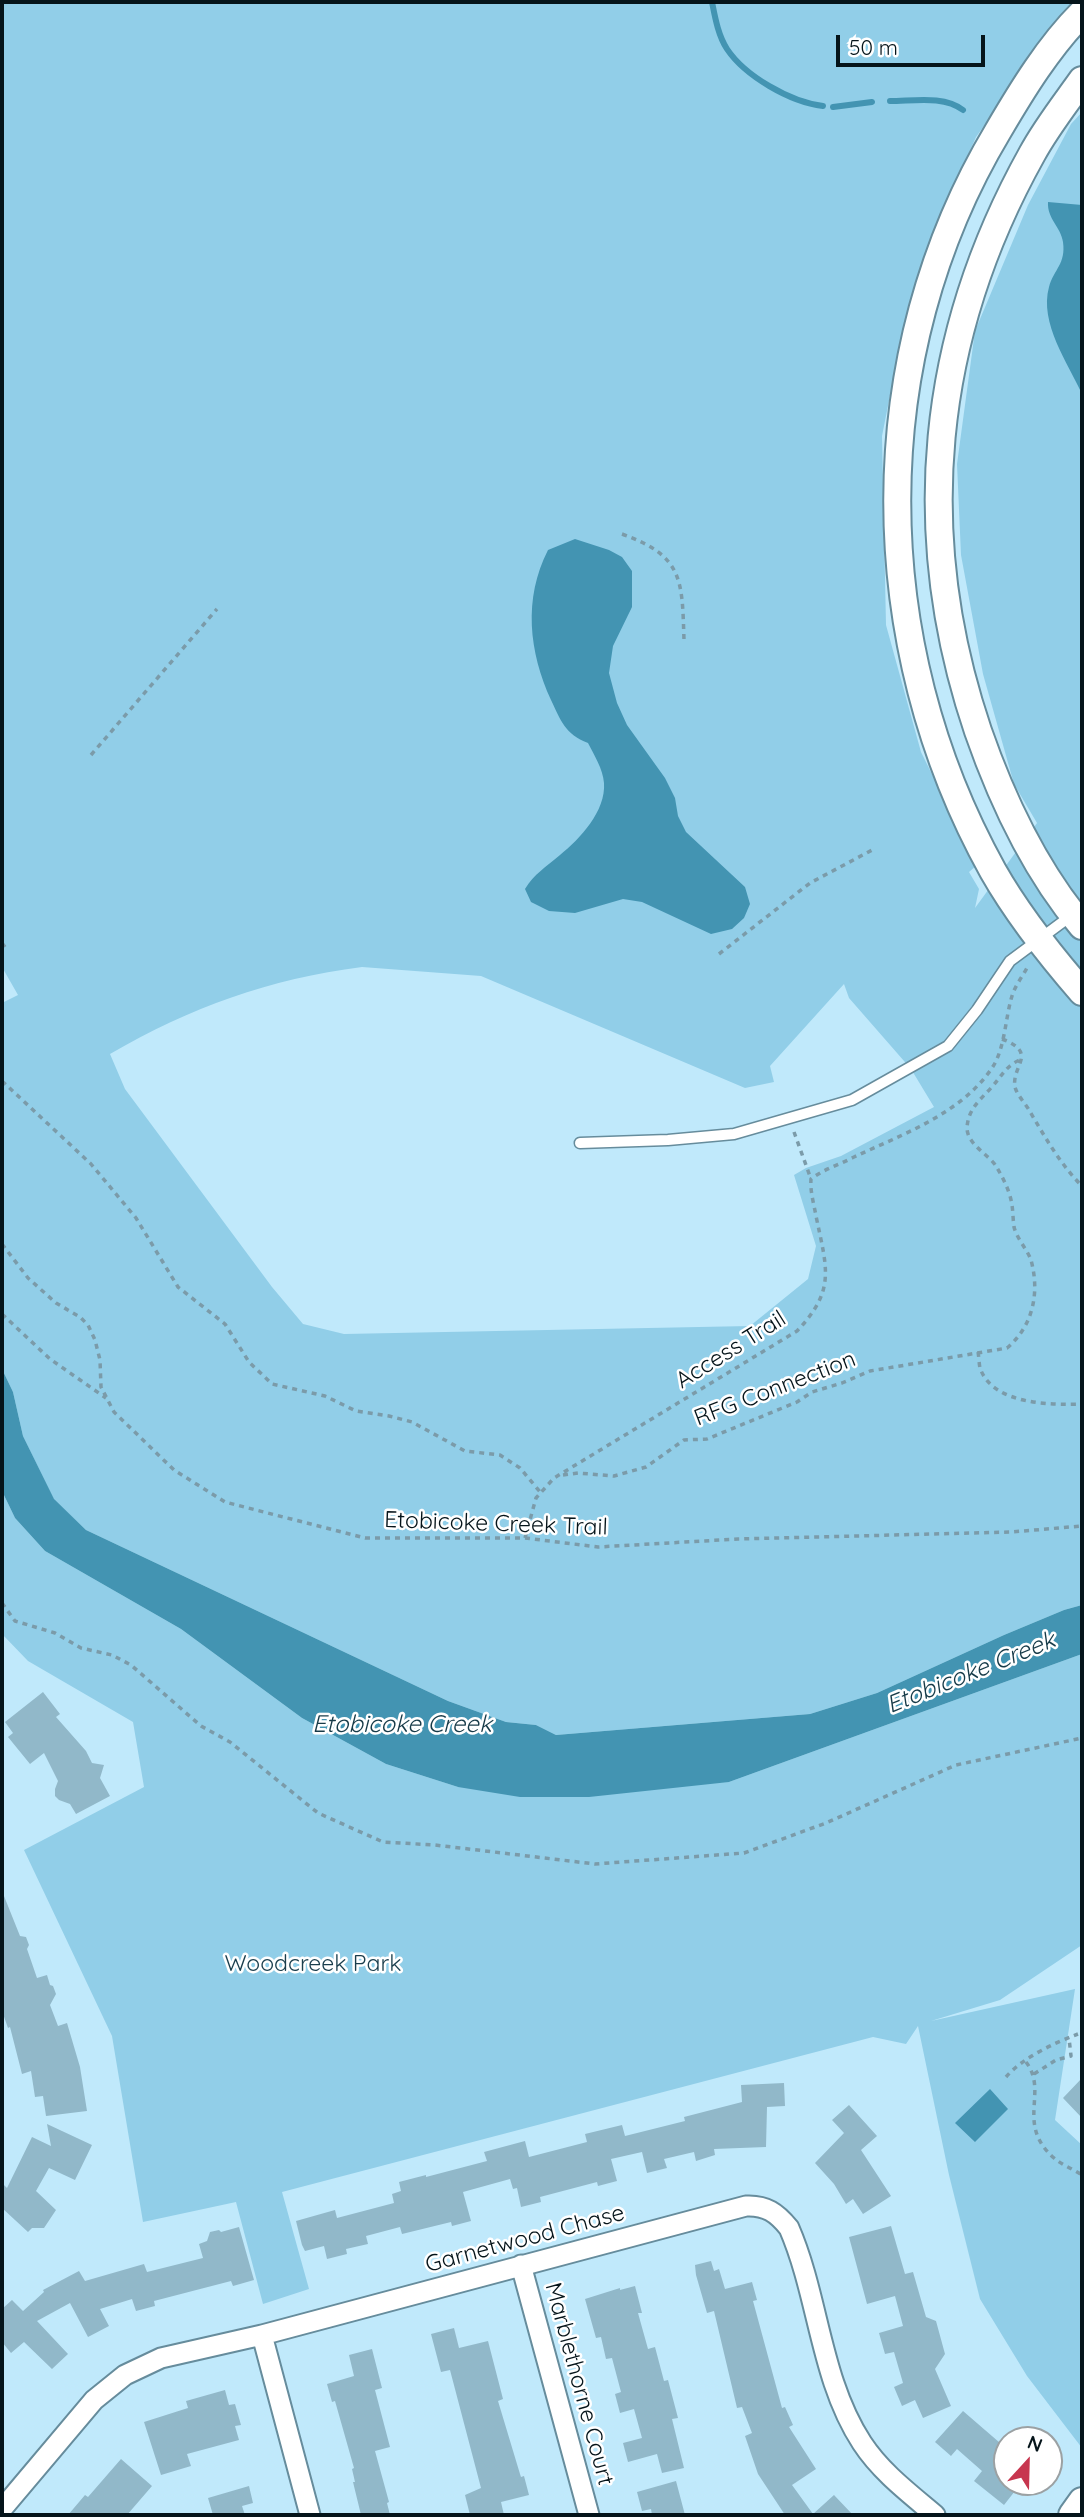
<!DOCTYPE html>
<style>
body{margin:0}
#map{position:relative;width:1084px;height:2517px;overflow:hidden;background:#c0e9fb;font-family:Quicksand,sans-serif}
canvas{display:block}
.frame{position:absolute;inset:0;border:4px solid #05141a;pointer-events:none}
.north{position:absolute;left:993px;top:2426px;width:70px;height:70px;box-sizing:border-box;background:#fff;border:2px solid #9ba1a3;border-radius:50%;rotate:22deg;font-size:19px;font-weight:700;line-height:28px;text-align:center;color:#05141a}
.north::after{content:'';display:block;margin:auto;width:24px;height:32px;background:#c7364f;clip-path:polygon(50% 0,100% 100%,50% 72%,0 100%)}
.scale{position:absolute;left:836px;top:35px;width:149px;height:32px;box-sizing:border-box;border:4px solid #05141a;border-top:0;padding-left:9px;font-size:21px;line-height:24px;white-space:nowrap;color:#05141a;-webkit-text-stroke:5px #fff;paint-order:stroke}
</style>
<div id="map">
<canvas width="1084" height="2517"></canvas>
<div class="frame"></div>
<div class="north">N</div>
<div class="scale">50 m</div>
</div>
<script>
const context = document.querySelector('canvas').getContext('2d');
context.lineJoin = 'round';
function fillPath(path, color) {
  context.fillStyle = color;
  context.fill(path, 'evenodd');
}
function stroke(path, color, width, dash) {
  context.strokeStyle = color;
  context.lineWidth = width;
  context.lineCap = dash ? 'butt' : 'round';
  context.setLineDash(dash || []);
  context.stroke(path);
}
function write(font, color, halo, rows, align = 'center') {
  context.font = font + ' Quicksand,sans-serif';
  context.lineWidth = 5;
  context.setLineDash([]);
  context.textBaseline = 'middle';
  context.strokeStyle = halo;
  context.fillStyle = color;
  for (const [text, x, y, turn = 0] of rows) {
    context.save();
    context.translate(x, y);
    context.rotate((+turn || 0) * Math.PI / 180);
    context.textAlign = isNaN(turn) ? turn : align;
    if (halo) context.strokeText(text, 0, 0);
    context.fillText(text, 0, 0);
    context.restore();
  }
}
fillPath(new Path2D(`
 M2 2H1082L1021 74 976 137 939 220 904 325 882 436 886 625 921 752 977 865 969 872 979 889 975 908 1037 823 1014 784 983 674 961 555 957 464 975 331 1028 205 1071 124 1082 112V1605L1064 1610 1004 1635 877 1693 810 1714 556 1735 536 1725 506 1722 448 1701 86 1530 54 1500 23 1436 13 1392 2 1369V1003L18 995 2 967ZM362 967 481 976 745 1088 774 1082 770 1066 844 984 849 998 911 1069 934 1107 841 1156 806 1168 794 1175 816 1246 808 1279 750 1326 344 1334 303 1324 272 1287 125 1089 110 1054C191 1007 269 979 362 967Z
 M2 1491 15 1518 45 1551 181 1629 302 1718 386 1764 458 1787 729 1782 1082 1654V1945L1000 2000 931 2021 1075 1989 1055 2120 1082 2145V2448L1027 2376 980 2299 949 2175 918 2026 906 2044 873 2037 282 2192 309 2289 263 2304 236 2202 143 2222 112 2036 24 1850 144 1787 133 1722 28 1661 2 1634Z`), '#91cee8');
fillPath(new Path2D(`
 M1048 202 1082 205V394C1068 363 1039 323 1049 287 1054 269 1066 264 1063 242 1061 227 1047 219 1048 202Z
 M575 539 609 550 622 557 632 571V607L613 646 609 673 617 703 627 725 665 778 675 798 678 816 686 832 745 887 750 904 744 918 732 929 711 934 642 902 623 899 575 913 549 911 531 902 525 889C534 874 546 867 560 855 580 839 606 811 604 783 603 769 594 755 588 743 565 734 561 721 551 700 529 652 523 599 548 550Z
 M2 1369 13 1392 23 1436 54 1499 86 1530 448 1701 506 1722 536 1725 556 1735 810 1714 877 1693 1004 1635 1064 1610 1082 1605V1654L729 1782 589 1797H520L458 1787 386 1764 302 1718 181 1629 45 1551 15 1518 2 1491Z
 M990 2089 1008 2109 975 2142 955 2123Z`), '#4394b2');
stroke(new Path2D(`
 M712 2C715 17 718 35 727 49 745 76 790 102 823 106
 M890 101C913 101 944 95 963 110
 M833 107 872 102`), '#4394b2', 6);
fillPath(new Path2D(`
 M43 1692 60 1714 56 1717 86 1751 92 1763 104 1765 100 1778 110 1796 76 1814 70 1804 59 1800 55 1796V1789L58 1781 44 1753 30 1764 8 1737 13 1733 5 1722Z
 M2 1891 20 1936 26 1937 29 1945 27 1949 37 1978 47 1975 50 1985 53 1986 56 1994 50 2005 58 2026 67 2023 80 2067 87 2111 46 2116 43 2096 35 2097 31 2071 22 2074 10 2027 8 2028 2 2011Z
 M1082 2078V2118L1063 2098Z
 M784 2083 785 2106 767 2107 766 2147 714 2149 715 2155 696 2161 694 2152 664 2159 667 2168 647 2173 642 2152 611 2159 617 2181 598 2186 597 2182 540 2197 541 2202 521 2207 517 2188 513 2189 510 2179 463 2192 471 2221 452 2226 451 2222 402 2234 400 2227 366 2236 368 2244 346 2249 347 2254 327 2259 324 2246 305 2251 302 2245 296 2221 335 2210 337 2218 394 2203 392 2194 401 2191 399 2182 426 2175V2177L487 2161 484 2152 525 2141 529 2157 587 2142 585 2134 622 2125 625 2136 685 2121 684 2117 742 2102 741 2085Z
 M849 2105 877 2136 861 2150 891 2196 863 2214 853 2199 846 2204 834 2184 815 2163 844 2133 832 2120Z
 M47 2124 92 2145 75 2180 49 2168 36 2191 56 2210 44 2228H32L28 2232 2 2208V2183L7 2188 32 2137 51 2146Z
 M891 2226 905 2274 913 2272 926 2317 936 2321 945 2354 935 2369 951 2406 923 2418 915 2400 902 2406 894 2387 903 2383 894 2352 885 2354 879 2333 903 2326 895 2296 867 2304 849 2237Z
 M239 2227 254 2280 233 2286 231 2281 154 2301 155 2306 136 2311 132 2299 100 2309 109 2326 88 2337 70 2303 37 2321 68 2354 52 2369 24 2342 11 2353 2 2342V2309L12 2300 23 2311 44 2292 43 2290 79 2271 85 2281 144 2264 147 2272 203 2258 199 2244 207 2241 210 2232 219 2230 221 2232Z
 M711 2261 714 2271 719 2269 725 2289 752 2282 757 2300 753 2301 782 2408 785 2407 793 2425 789 2427 816 2469 792 2485 813 2514 834 2495 853 2515H785L758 2474 745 2436 752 2433 742 2407 737 2408 714 2311 707 2313 696 2275 695 2265Z
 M635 2286 642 2313H638L648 2349 655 2347 664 2381 668 2380 678 2418 672 2419 684 2468 662 2473 657 2454 628 2462 623 2443 642 2438 634 2409 620 2413 615 2394 621 2392 612 2358 606 2359 601 2337 596 2338 585 2299 620 2288V2290Z
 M454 2328 459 2348 488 2341 503 2399 498 2401 520 2474 521 2477 524 2476 529 2495 501 2502 504 2515H470L465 2495 481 2488 450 2370 441 2372 431 2334Z
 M372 2349 382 2388 375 2390 390 2447 375 2451 389 2502 387 2503 390 2515H361L353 2482H355L352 2469 354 2468 335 2401 332 2402 327 2384 354 2376 349 2355Z
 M225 2390 229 2405 235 2404 241 2425 235 2426 239 2440 187 2454 191 2466 161 2475 144 2422 188 2408 186 2401Z
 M963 2411 1007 2449V2482H1022L1004 2505 974 2481 982 2471 957 2449 951 2456 935 2442Z
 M121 2459 152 2486 127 2515H68L85 2495 88 2497Z
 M676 2481 685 2515H652L651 2509 642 2511 637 2492Z
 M249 2486 253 2503 242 2506 245 2515H213L208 2498Z`), '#91b8c9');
const lane = new Path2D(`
 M580 1143 668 1140 734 1134 852 1100 948 1046 977 1010 1010 961 1072 915`);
const street = new Path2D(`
 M521 2265 589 2515
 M262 2335 310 2515
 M2 2509 94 2400 125 2375 161 2358 262 2335 746 2206C766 2205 777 2213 789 2228 819 2297 820 2379 862 2443 881 2472 909 2493 935 2515`);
const secondary = new Path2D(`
 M1082 13C1049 46 1022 90 998 131 863 356 866 643 993 871 1018 915 1049 954 1082 992
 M1082 80C1065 104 1046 128 1032 154 930 337 911 533 978 731 1002 800 1035 870 1082 926
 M1072 2515 1082 2501`);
stroke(lane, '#668c9c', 13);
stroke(street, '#668c9c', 23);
stroke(secondary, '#668c9c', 30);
stroke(new Path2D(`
 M622 534C684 556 682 581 684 640
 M91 755 217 609
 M2 943 5 947
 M719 954 810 883 874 849
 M1002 1039C1039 1053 1011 1066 1015 1087 1017 1095 1025 1103 1029 1110 1045 1137 1060 1164 1082 1186
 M2 1081 91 1164 136 1218 178 1287 225 1324 249 1362 272 1384 325 1396 356 1411 389 1416 412 1422 465 1451 500 1455 520 1468 541 1493
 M794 1132 811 1179
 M2 1244 28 1278 56 1303 80 1317 88 1325 95 1340 100 1360 101 1387 114 1412 174 1470 225 1502 365 1538H525L598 1547 738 1539 1011 1532 1082 1526
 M2 1314 50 1359 106 1398
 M978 1352C979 1357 979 1364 980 1368 993 1405 1051 1405 1082 1404
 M563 1475 578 1473 614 1476 646 1467 684 1440 707 1439 797 1402 812 1392 842 1383 870 1371 1007 1348C1033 1326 1040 1293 1031 1260 1027 1249 1017 1239 1014 1227 1013 1220 1013 1212 1012 1205 1010 1191 1003 1178 996 1166 988 1154 967 1144 967 1128 968 1109 980 1100 991 1088 1002 1076 1006 1065 1022 1059
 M525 1538 536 1498 554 1478 797 1331C836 1290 827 1269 816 1216 814 1204 810 1192 811 1179 824 1169 839 1165 854 1157 901 1135 961 1114 992 1068 1005 1049 1005 1019 1012 996 1015 986 1022 977 1027 968
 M2 1603 15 1621 55 1633 81 1648 112 1655 131 1665 201 1726 230 1742 318 1813 383 1842 435 1845 595 1864 744 1853 826 1823 956 1765 1082 1738
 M1026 2062C1049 2092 1015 2124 1054 2158 1062 2165 1073 2169 1082 2175
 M1034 2074 1056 2060 1071 2056 1069 2038
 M1006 2077C1022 2058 1054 2043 1078 2034`), '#7b9ba9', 3.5, [5, 5]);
stroke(lane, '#fff', 10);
stroke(street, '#fff', 19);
stroke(secondary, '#fff', 26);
write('23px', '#05141a', '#fff', [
 ["Access Trail",731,1350,-32],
 ["RFG Connection",775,1389,-21],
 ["Etobicoke Creek Trail",496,1524,2],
 ["Garnetwood Chase",525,2239,-15],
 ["Marblethorne Court",579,2384,75]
]);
write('23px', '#1a3e4d', '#fff', [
 ["Woodcreek Park",313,1964]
]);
write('italic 24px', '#163a48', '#fff', [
 ["Etobicoke Creek",971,1673,-22],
 ["Etobicoke Creek",402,1725]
]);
</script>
